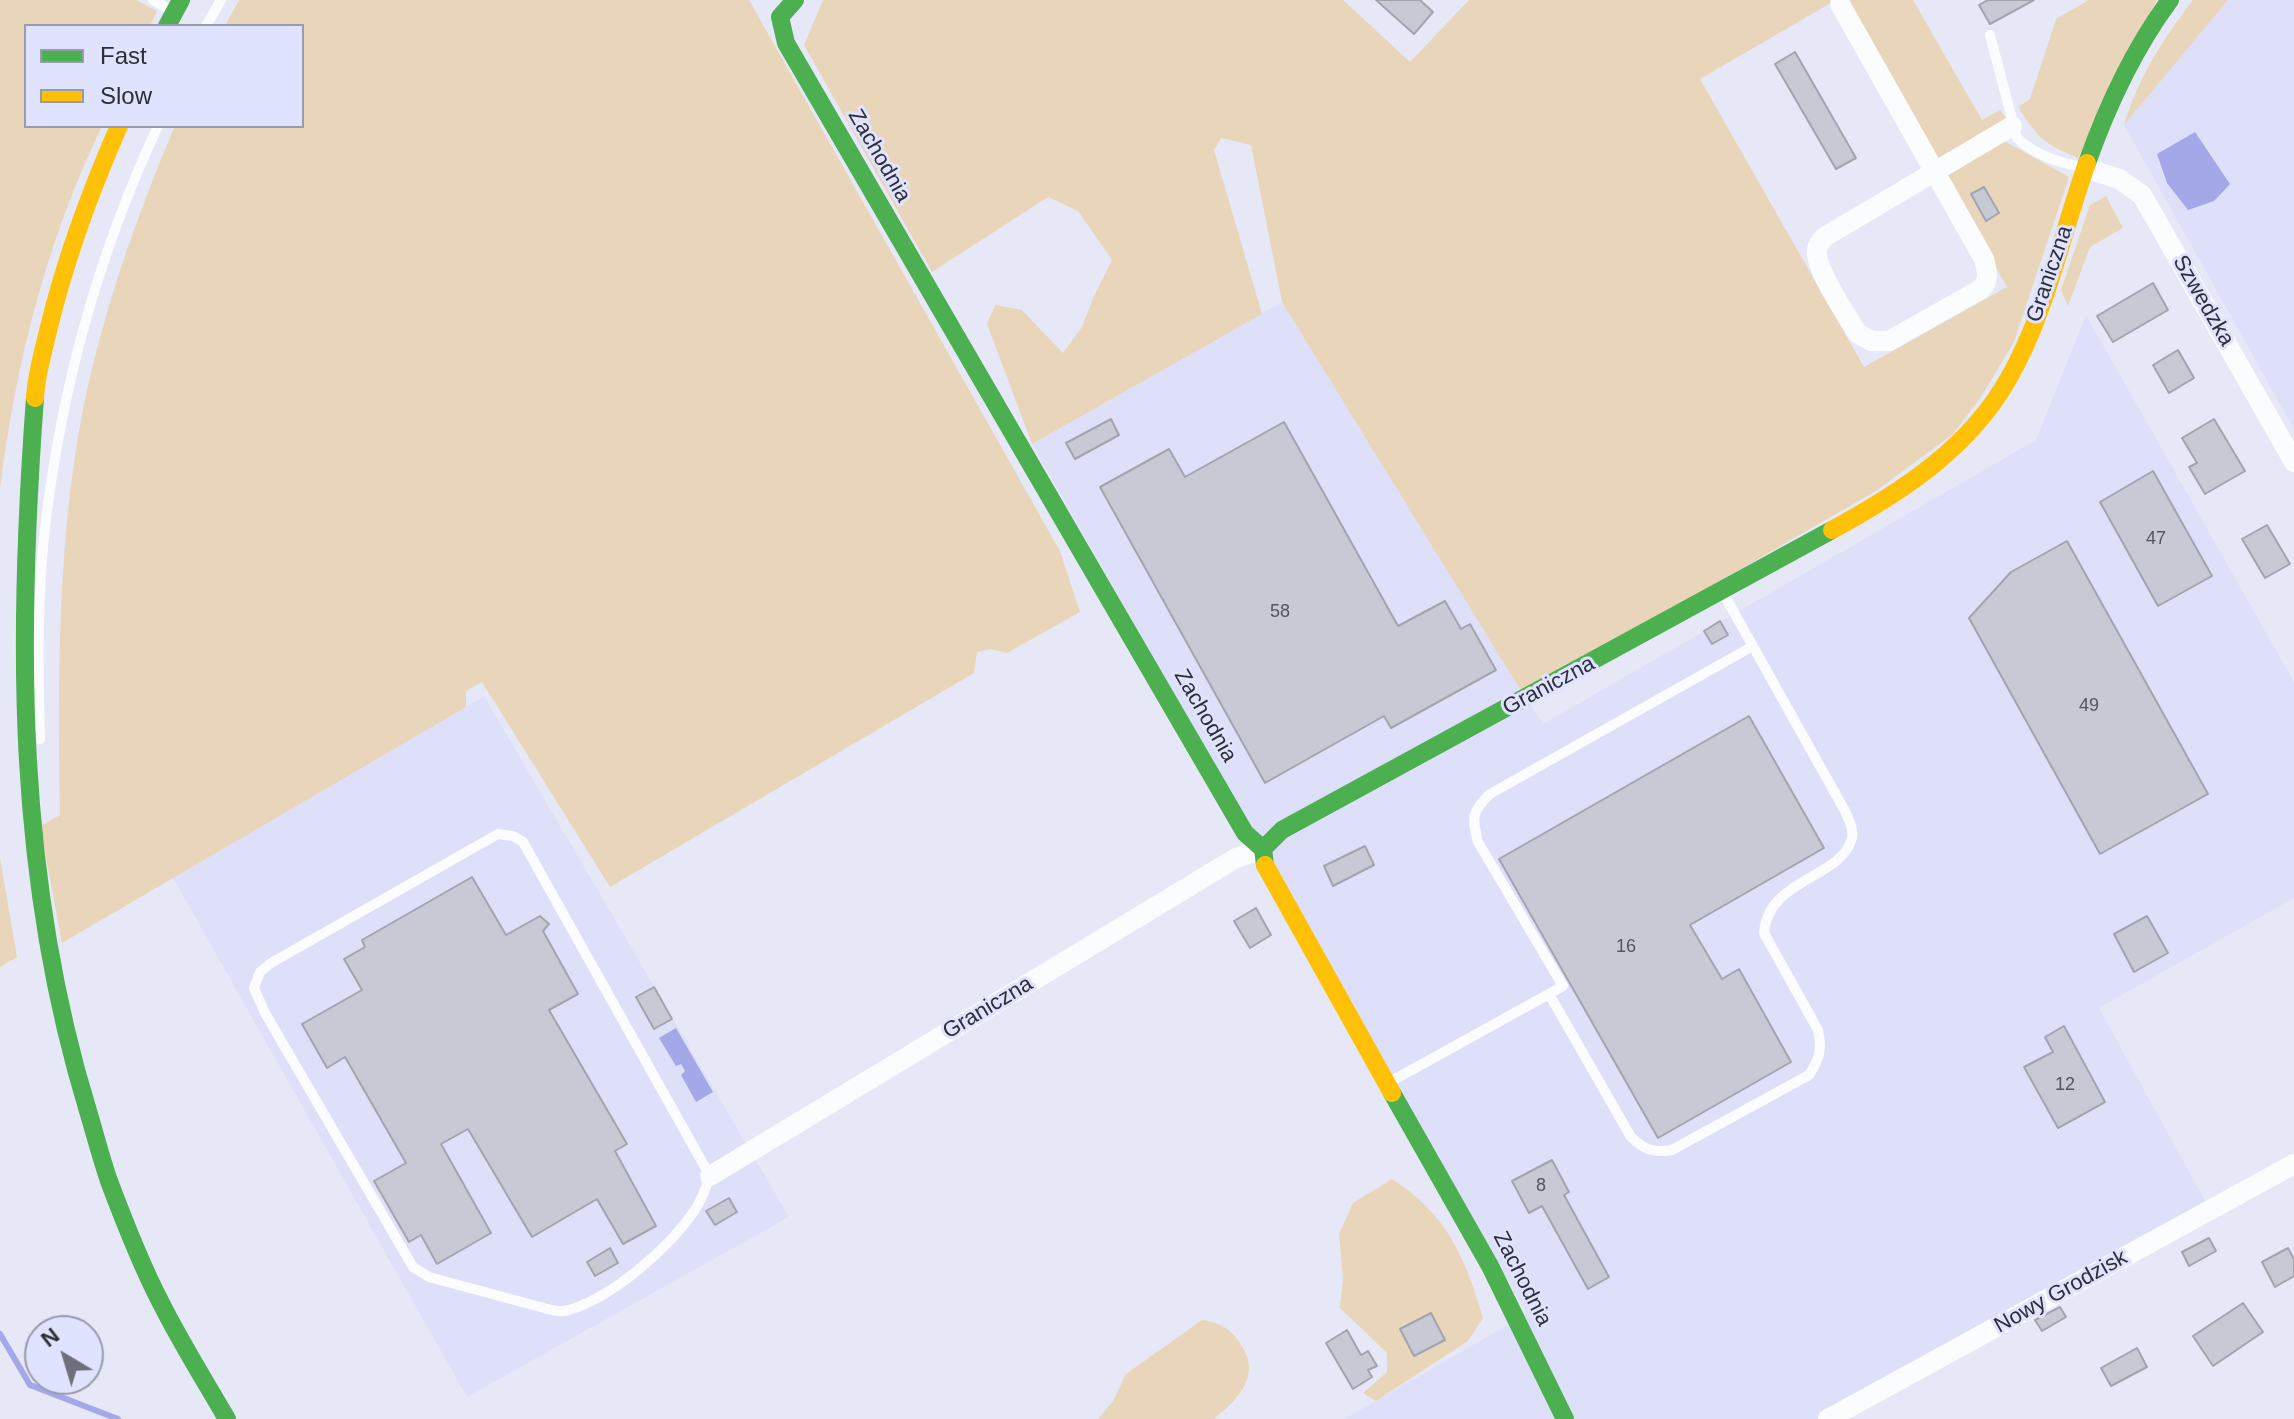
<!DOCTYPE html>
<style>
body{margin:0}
#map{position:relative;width:2294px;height:1419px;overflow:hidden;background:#e6e8f7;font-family:Helvetica,sans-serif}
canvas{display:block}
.legend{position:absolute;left:24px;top:24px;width:280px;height:104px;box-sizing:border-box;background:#e0e3fd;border:2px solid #989bae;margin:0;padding:10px 14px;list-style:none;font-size:24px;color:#2d2e38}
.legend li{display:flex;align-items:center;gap:16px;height:40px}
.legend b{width:40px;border:2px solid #989bae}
.north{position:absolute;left:24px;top:1315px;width:80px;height:80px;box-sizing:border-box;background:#e0e3fd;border:2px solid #989bae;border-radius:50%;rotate:322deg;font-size:22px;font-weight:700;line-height:32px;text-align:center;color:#2d2e38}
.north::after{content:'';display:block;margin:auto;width:28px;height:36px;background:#6e6f7b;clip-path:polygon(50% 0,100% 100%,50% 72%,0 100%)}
</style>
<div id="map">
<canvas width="2294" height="1419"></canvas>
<ul class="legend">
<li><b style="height:10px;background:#4caf50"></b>Fast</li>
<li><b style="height:10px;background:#ffc107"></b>Slow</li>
</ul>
<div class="north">N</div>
</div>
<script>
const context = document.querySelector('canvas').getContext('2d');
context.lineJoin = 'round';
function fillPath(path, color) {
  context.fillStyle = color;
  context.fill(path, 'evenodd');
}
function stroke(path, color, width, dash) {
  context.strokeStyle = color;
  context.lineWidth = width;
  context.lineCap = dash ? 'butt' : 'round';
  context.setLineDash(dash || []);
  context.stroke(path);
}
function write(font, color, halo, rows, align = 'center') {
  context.font = font + ' Helvetica,sans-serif';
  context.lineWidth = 6;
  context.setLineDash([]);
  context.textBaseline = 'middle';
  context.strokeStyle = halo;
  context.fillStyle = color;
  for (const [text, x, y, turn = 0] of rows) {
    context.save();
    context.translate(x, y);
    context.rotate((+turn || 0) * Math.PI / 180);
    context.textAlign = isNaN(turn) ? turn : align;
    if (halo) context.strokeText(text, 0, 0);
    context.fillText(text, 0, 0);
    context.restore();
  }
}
fillPath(new Path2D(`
 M2226 0H2294V429L2124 125Z
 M1282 302 1543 724 2036 440 2086 315 2294 682V898L2099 1008 2209 1208 1842 1402 1853 1419H1344L1527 1314 1032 444Z
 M484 696 789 1217 467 1397 173 878Z`), '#dee0f9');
fillPath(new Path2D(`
 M0 0H136L157 11 150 26H26V126H102C46 243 16 362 0 489Z
 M239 0H749L1060 551 1080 612 1007 653 990 649 977 652 974 673 610 887 482 682 466 691V707L62 943 40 826 60 815C58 680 57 543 83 409 103 312 136 217 175 126H302V26H225Z
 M823 0H1343L1410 62 1469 0H1836L1700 79 1864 367 2007 287 1943 174 1995 143 2006 142 2069 177 2014 342 1981 397 1953 434 1876 491 1523 694 1282 302 1251 145 1221 138 1214 150 1262 314 1032 444 987 324 995 305 1022 310 1063 353 1082 327 1094 296 1112 260 1078 211 1048 197 932 272 804 45Z
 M1844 0H1913L1982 120 2000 110 2008 121 1938 165Z
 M2089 0H2157L2078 158C2043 143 2039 139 2018 107L2030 99 2056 19Z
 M2193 0H2228L2124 125C2138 78 2163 39 2193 0Z
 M2106 196 2123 228 2090 247 2068 306 2061 290 2090 205Z
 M0 858 17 957 0 967Z
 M1392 1179C1447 1214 1465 1257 1483 1318L1468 1341 1376 1401 1363 1393 1387 1372V1353L1340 1308 1343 1278 1339 1234 1353 1203Z
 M1202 1320C1221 1323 1232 1329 1242 1346 1261 1377 1238 1399 1214 1419H1098L1113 1401 1126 1374Z`), '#e9d6ba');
fillPath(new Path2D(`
 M2195 132 2230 184 2214 201 2188 210 2167 183 2157 154Z
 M676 1028 713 1092 696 1102 681 1075 685 1071 681 1064 676 1066 659 1038Z`), '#a4a7e8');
stroke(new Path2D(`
 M0 1334 30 1385 118 1419`), '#a4a7e8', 6);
const building = new Path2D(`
 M1376 0H1420L1433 12 1414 34Z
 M1988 0H2034L1990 24 1979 5Z
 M1795 52 1856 158 1836 169 1775 64Z
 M1984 187 1999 213 1986 221 1971 194Z
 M2153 283 2168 310 2113 342 2097 316Z
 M2178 350 2194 378 2169 393 2153 365Z
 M1111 419 1119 435 1075 459 1066 443Z
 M2214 419 2245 471 2205 494 2189 467 2197 463 2182 438Z
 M1284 422 1398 626 1445 601 1461 629 1470 624 1496 670 1391 728 1384 716 1265 783 1100 487 1169 449 1185 477Z
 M2153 471 2212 576 2158 606 2100 502Z
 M2267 525 2290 564 2265 578 2242 539Z
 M2067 541 2208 794 2100 854 1969 618 2011 572Z
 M1720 621 1728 635 1712 644 1704 631Z
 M1749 716 1824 848 1690 925 1722 979 1739 969 1791 1062 1658 1138 1499 859Z
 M1365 846 1374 865 1333 886 1324 866Z
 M472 877 506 935 540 916 549 924 543 931 578 994 549 1010 627 1144 615 1151 656 1226 623 1244 597 1199 532 1237 468 1129 441 1144 491 1233 437 1264 421 1235 409 1242 374 1181 406 1163 345 1057 327 1068 302 1024 362 990 344 959 365 947 362 940Z
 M1256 908 1271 935 1250 948 1234 921Z
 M2147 916 2168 953 2134 972 2114 934Z
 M654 987 672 1019 654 1029 636 997Z
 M2064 1026 2105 1102 2058 1128 2024 1067 2053 1052 2045 1037Z
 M1552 1160 1569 1192 1564 1195 1609 1277 1588 1289 1542 1206 1529 1213 1512 1181Z
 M729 1198 737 1212 715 1225 706 1211Z
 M2209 1238 2216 1251 2189 1266 2182 1252Z
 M610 1248 618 1263 595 1276 587 1262Z
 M2288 1248 2294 1259V1276L2275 1287 2262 1262Z
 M2243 1303 2263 1332 2213 1366 2193 1336Z
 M2060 1307 2066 1317 2042 1331 2035 1320Z
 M1431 1313 1445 1340 1414 1356 1400 1329Z
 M1347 1330 1361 1355 1368 1351 1377 1366 1368 1370 1372 1377 1353 1389 1326 1343Z
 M2137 1348 2147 1367 2111 1386 2101 1368Z`);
fillPath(building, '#c7c9d4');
stroke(building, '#a2a4af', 2);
stroke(new Path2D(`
 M153 0 172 11
 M206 26 221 0
 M1990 35 2017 138C2036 156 2059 162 2084 168
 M40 739C38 666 37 591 46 519 63 383 100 250 158 126
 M498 834 513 836 523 842 710 1176C706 1188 702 1199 695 1210 669 1248 613 1297 569 1310 561 1313 552 1310 544 1308L429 1277 413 1267 265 1013 254 988 260 972 271 963Z
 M1549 994 1563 986 1478 842C1472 818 1471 812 1490 794L1753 646
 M1388 1083 1549 994 1631 1137C1644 1150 1654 1153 1672 1150L1809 1075C1820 1058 1822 1049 1818 1030L1764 933C1768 879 1838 879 1851 841 1855 832 1849 820 1845 811L1722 591`), '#fbfcfe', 10);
stroke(new Path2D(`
 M1840 4 1984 259C1987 270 1990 281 1981 289L1889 341H1871L1857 333C1847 315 1816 271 1817 252 1817 244 1821 241 1826 236L2012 126
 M2086 168 2119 179 2142 195 2294 462
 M710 1176 1236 858 1263 849
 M1828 1419 2294 1164`), '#fbfcfe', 20);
stroke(new Path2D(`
 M795 0 780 17 786 43 1245 833 1263 849 1265 865
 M167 26 181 0
 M2087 163C2108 104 2133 50 2170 0
 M35 398C17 640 16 876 88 1111 95 1134 101 1158 109 1181 124 1221 141 1265 161 1303 181 1343 205 1381 227 1419
 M1263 849 1282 830 1832 530
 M1392 1093 1490 1266 1565 1419`), '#4caf50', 18);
stroke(new Path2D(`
 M35 398C36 375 43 353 48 331 65 260 90 192 119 126
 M1832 530C1902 492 1971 447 2010 376 2047 310 2062 233 2087 163
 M1265 865 1392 1093`), '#ffc107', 18);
write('18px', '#54555f', null, [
 ["47",2156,539],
 ["58",1280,612],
 ["49",2089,706],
 ["16",1626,947],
 ["12",2065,1085],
 ["8",1541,1186]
]);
write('22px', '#2d2e38', '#e0e3fd', [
 ["Zachodnia",879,156,60],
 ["Graniczna",2050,274,-71],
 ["Szwedzka",2203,301,60],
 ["Graniczna",1549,686,-28],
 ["Zachodnia",1205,716,60],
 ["Graniczna",988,1008,-31],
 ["Zachodnia",1522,1279,63],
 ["Nowy Grodzisk",2061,1292,-29]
]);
</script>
